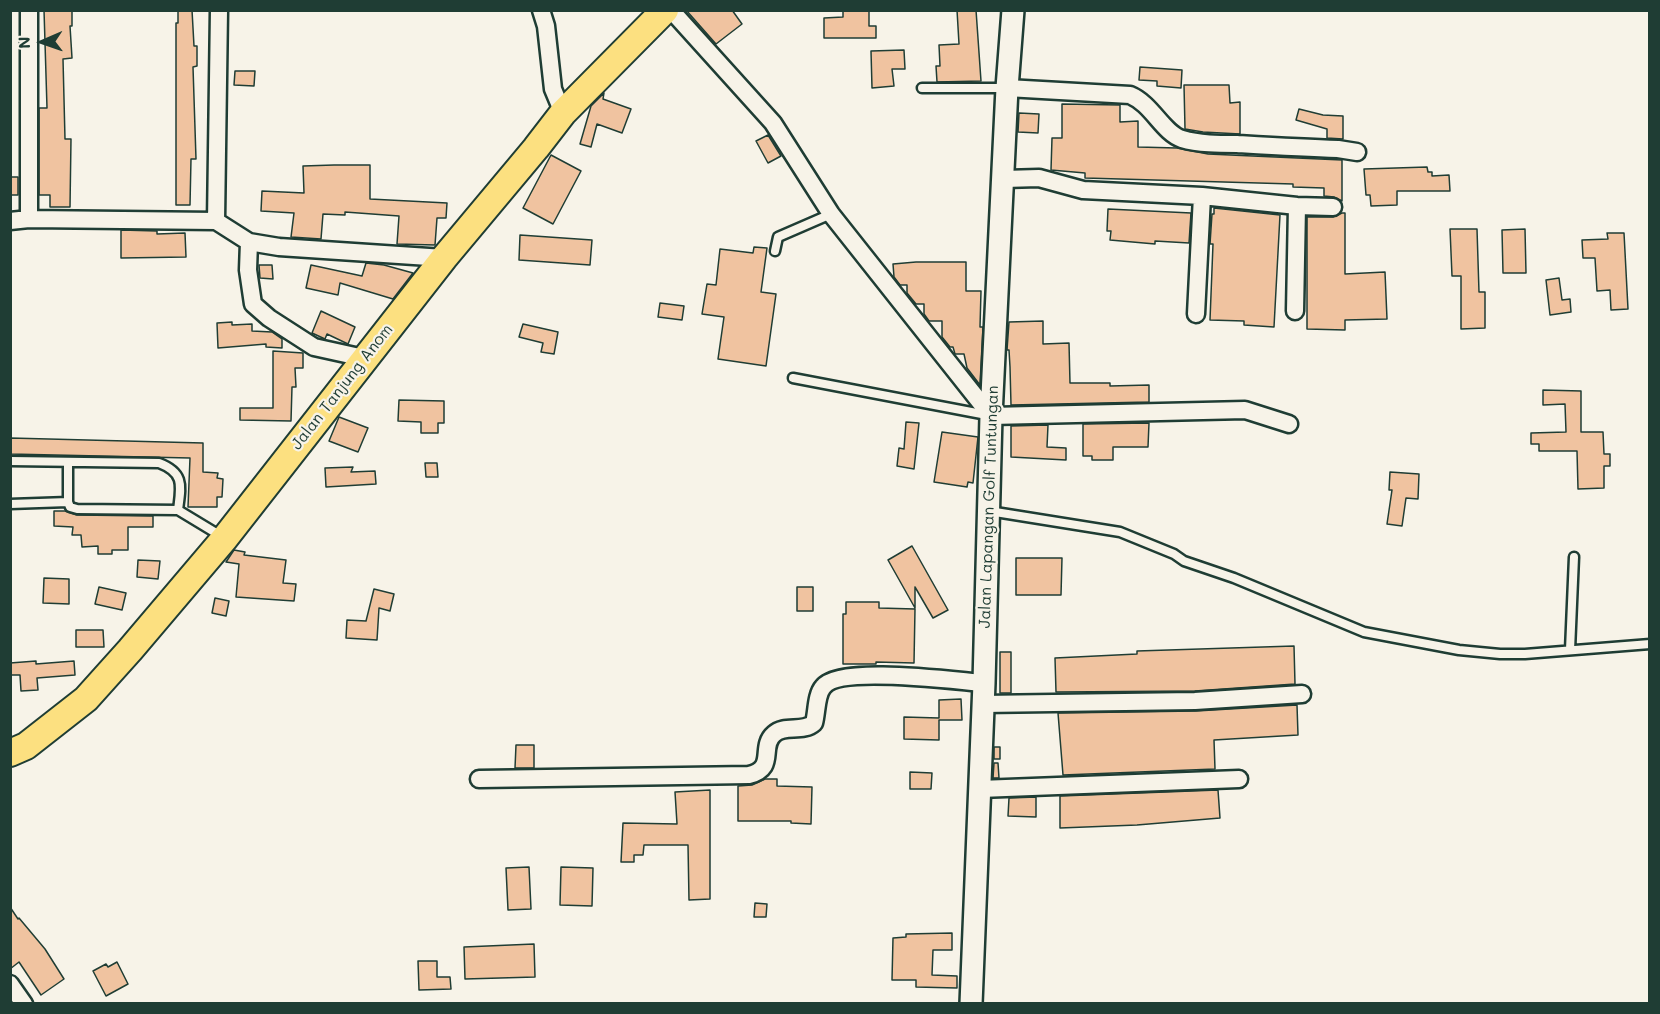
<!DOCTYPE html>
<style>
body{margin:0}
#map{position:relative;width:1660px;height:1014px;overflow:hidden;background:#f7f3e8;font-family:Mali,sans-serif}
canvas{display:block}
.frame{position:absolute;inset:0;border:12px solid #1f3d34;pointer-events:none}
.north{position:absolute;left:12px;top:12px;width:60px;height:60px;-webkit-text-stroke:4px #f7f3e8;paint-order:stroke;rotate:268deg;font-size:16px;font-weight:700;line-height:24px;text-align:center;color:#1f3d34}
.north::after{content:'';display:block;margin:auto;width:21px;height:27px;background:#1f3d34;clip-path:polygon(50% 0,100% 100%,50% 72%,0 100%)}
</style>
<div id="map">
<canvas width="1660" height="1014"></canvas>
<div class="frame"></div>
<div class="north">N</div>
</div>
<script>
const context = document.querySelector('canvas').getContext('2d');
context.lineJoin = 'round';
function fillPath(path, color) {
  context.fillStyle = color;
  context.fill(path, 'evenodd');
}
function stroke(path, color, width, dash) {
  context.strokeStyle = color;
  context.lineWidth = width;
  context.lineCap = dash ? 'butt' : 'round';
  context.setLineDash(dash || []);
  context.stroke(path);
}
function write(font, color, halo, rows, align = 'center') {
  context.font = font + ' Mali,sans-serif';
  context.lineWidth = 4.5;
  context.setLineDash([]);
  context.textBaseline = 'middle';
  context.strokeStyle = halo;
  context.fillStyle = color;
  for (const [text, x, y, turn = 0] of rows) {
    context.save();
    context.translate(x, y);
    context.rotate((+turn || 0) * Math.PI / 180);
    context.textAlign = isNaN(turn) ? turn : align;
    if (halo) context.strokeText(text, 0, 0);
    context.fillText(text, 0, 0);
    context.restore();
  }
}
const building = new Path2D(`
 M44 10H72V26H70L72 58 63 59 65 139H71L70 207H50V195H39V108H47Z
 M178 10H192L194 46H197V66L193 67 196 159H191L190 205H176V23H178Z
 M686 10H732L742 24 716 44Z
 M843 10H869V26H876V38H824V18L843 17Z
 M957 10H976L981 81 937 82 936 66H940L939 45 959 44Z
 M904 50 905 69H892L894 86 872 88 871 51Z
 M1140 67 1182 70 1181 88 1157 86V81L1139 80Z
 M235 71H255L254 86 234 85Z
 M1184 85H1229L1230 103 1240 102V134L1203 132 1185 129Z
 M604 93 603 99 631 109 622 133 597 124 591 147 580 144 591 106Z
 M1062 104 1120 105V122L1138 121V147L1177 148 1208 154 1342 160V201L1334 197 1324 196V188L1293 187V184L1085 178V173L1051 170 1052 138H1062Z
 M1299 109 1323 115 1343 116V139L1327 138V129L1296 120Z
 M1019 113 1039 114 1038 133 1018 132Z
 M768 135 781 156 768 163 756 141Z
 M551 155 581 171 553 224 523 208Z
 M334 165H370V199L447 203 446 218H437L435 245 397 244 399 216 345 212V215L323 214 321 239 291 237 294 213 261 211 262 191 304 193 303 166Z
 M1427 167 1428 172H1432V176L1449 175 1450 191H1397V205L1371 206 1370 195H1366L1364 169Z
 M10 177H18V195H10Z
 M1214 208 1280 215 1274 327 1244 325V321L1210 320 1213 244H1210L1212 214H1214Z
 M1108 209 1191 213 1189 243 1155 241V244L1110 240 1111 231H1107Z
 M1342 213H1345V274L1385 272 1387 319 1345 320V330L1307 329V217H1333Z
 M1450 229H1477L1479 292H1485V328L1461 329V276H1452Z
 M1525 229 1526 273H1503L1502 230Z
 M121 230 157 231V234L185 233 186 257 121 258Z
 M1607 233H1624L1628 309 1611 310 1610 290 1597 291 1595 258H1583L1582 240 1608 239Z
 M520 235 592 240 590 265 519 260Z
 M754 247 767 248 761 292 776 294 766 366 718 359 724 317 702 314 707 284 716 285 720 249 753 253Z
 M916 262H966V291H981L980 327H983L980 385 967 368 964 354H955L953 347H950L942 337V321H929L924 314V304H916L907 293V285H900L894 277 893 264Z
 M366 263 384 265 413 273 393 299 340 283 338 295 306 288 311 265 362 276Z
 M259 265H272L273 279 260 278Z
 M1559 278 1562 300 1570 299 1571 312 1550 315 1546 280Z
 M660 303 684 306 682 320 658 317Z
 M321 311 355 327 348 344 327 334 325 339 312 333Z
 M1043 321V344L1069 343 1070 383H1110V386L1149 385V402L1011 405 1010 367 1009 350H1007L1009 322Z
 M232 322V325L252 324V331L272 332 282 339V348L266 347V344L218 348 217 323Z
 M523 324 558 332 554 354 541 352 543 343 519 337Z
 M273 351 303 353V368H295L296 387H292L291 421 240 420V408H273Z
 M1543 390 1581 391V432H1603L1604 454H1610V466H1604V488L1578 489 1577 451H1539V444H1531V433L1566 432 1565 404 1543 405Z
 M399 400 444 401V423H438V433H421V422L398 421Z
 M339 417 368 428 358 452 329 441Z
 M906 422 919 423 914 469 897 466 899 448 904 449Z
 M1149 423 1148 447H1113V460H1092V456H1083V424Z
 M1048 425 1047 447 1066 448V460L1011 457V426Z
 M942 432 978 437 973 483 968 482 967 487 934 482Z
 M10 438 203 443V472L218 473 217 478 223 479 222 497H217V507H188L190 458 10 454Z
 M425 463H437L438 477H426Z
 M353 467 351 472 375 471 376 484 326 487 325 468Z
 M1390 472 1419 474 1418 499 1406 498 1402 526 1387 524 1392 490H1389Z
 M54 511H65L77 515 153 516V527H128V550H112V554H98V546L82 547 81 535H72L73 527 54 526Z
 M912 546 948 610 933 618 915 587V608L888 560Z
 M234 550 245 552 244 555 286 560 283 583 296 584 294 601 236 597 239 564 226 562Z
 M1016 558H1062L1061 595H1016Z
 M138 560 160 561 158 579 137 577Z
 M44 578 69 579V604L43 603Z
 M99 587 126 593 122 610 95 604Z
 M797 587H813V611H797Z
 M374 589 394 594 390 611 379 608 377 640 346 638 347 620 366 621Z
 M215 598 229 601 226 616 212 613Z
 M846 602H879V608L915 609 914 663 876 662V664H843V614H846Z
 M76 630H103L104 647H76Z
 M1294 646 1295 684 1195 691 1056 692 1055 658 1137 654V651Z
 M1000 652H1011V693H1000Z
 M36 661V664L74 661 75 675 37 678 38 690 21 691 20 675H10V663Z
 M961 699 962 720H939V740L904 739V717L939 718V700Z
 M1297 705 1298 735 1214 740 1215 769 1063 775 1058 713 1196 711Z
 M516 745H534V768H515Z
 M994 747H1000V759H994Z
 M994 763H998L999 778H993Z
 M910 772 932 773 931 789H910Z
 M765 779H777V786L812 787 811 824 791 823V821H738V786L752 785Z
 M710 790V899L689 900 688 845H644L643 855H634V862H621L623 823 677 824 675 792Z
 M1218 790 1220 818 1137 825 1060 828V796Z
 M1036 797V817L1008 816 1009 798Z
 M529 867 531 909 508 910 506 868Z
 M561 867 593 868 592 906 560 905Z
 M755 903 767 904 766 917H754Z
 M10 907 18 919 19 918 45 949 64 979 41 995 19 962 10 969Z
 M952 933V950H933L932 975 957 976V988L916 987V980H892L893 938 906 937V934Z
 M534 944 535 977 465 979 464 947Z
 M418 961H437V977H450L451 989 419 990Z
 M117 962 128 984 106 996 93 971 106 964 108 967Z`);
fillPath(building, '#f0c3a0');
stroke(building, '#1f3d34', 1.5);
const service = new Path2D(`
 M922 88H1005
 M775 251 778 237 831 214
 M793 378 987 415
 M10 461 159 463C185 473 181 486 178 510
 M68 463V502L70 507 77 509 178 510 221 536
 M10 504 68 502
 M989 511 1120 532 1174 554 1184 561 1234 578 1364 632 1459 650 1500 654H1525L1650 644
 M1570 650 1574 557`);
const minor = new Path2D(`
 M541 10 546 26 553 89 563 113
 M671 10 773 123 831 214 991 416 1245 410 1289 424
 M1007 88 1130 95C1152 104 1163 133 1182 139 1199 144 1219 144 1237 144 1271 146 1304 148 1338 149L1357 152
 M1004 179 1039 178 1083 190 1202 196 1297 206 1333 207
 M29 219V10
 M10 221 29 219 216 221 249 242 279 247 444 258
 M216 221 219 10
 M249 242 248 270 253 304 269 318 314 347 364 358
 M1295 311 1297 206
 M1196 314 1202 196
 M983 704 1195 701 1302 694
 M479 779 749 775C777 768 759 747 774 734 784 724 803 733 814 723 817 712 816 695 823 687 839 665 956 681 984 683
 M980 789 1239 779
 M10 984 24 1004`);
const tertiary = new Path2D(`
 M971 1004 984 683 991 416 1007 88 1013 10`);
const primary = new Path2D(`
 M10 753 26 746 86 699 130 650 225 538 444 258 536 148 563 113 665 10`);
stroke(service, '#1f3d34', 13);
stroke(minor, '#1f3d34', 21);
stroke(tertiary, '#1f3d34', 26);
stroke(primary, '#1f3d34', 30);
stroke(service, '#f7f3e8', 8);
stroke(minor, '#f7f3e8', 16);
stroke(tertiary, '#f7f3e8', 21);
stroke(primary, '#fce080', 26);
write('16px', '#1f3d34', '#f7f3e8', [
 ["Jalan Tanjung Anom",342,387,-52],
 ["Jalan Lapangan Golf Tuntungan",989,507,-88]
]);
</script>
